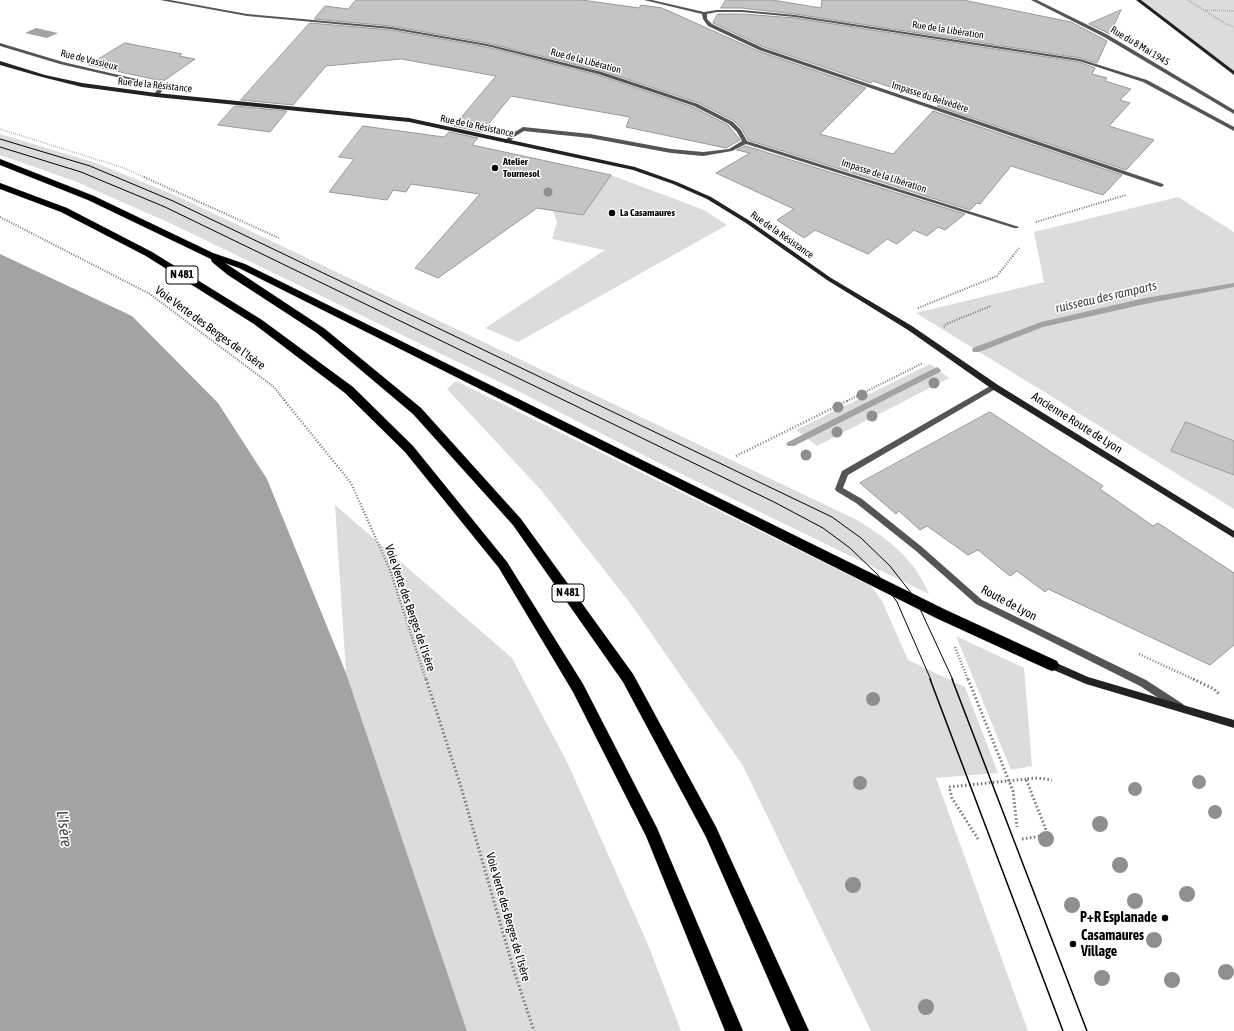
<!DOCTYPE html>
<meta charset="utf-8">
<style>
body{margin:0}
canvas{display:block;background:#fff}
</style>
<canvas width="1234" height="1031"></canvas>
<script>
const context = document.querySelector('canvas').getContext('2d');
context.lineJoin = 'round';
function fillPath(path, color) {
  context.fillStyle = color;
  context.fill(path, 'evenodd');
}
function stroke(path, color, width, dash) {
  context.strokeStyle = color;
  context.lineWidth = width;
  context.lineCap = dash ? 'butt' : 'round';
  context.setLineDash(dash || []);
  context.stroke(path);
}
function write(font, color, halo, rows, align = 'center') {
  context.font = font + ' "Asap Condensed",sans-serif';
  context.lineWidth = 3;
  context.setLineDash([]);
  context.textBaseline = 'middle';
  context.strokeStyle = halo;
  context.fillStyle = color;
  for (const [text, x, y, turn = 0] of rows) {
    context.save();
    context.translate(x, y);
    context.rotate((+turn || 0) * Math.PI / 180);
    context.textAlign = isNaN(turn) ? turn : align;
    if (halo) context.strokeText(text, 0, 0);
    context.fillText(text, 0, 0);
    context.restore();
  }
}
fillPath(new Path2D(`
 M1138 0H1234V73Z
 M0 134 96 163 179 197 857 520C889 540 914 558 929 594L669 468 512 388 174 225 77 182 0 155Z
 M611 175 704 210 727 225 518 342 485 328 605 250 552 239 557 222 553 211 474 200 518 187Z
 M1178 197 1234 232V509L916 313 1044 282 1034 232Z
 M930 364 949 378 817 446 796 430Z
 M456 381 871 586 882 601 908 660 965 687 998 773 936 778 1028 1031H871L743 766 631 604 541 490 447 389Z
 M335 505 512 658 568 764 649 947 681 1031H467L346 673Z
 M956 636 1024 668 1032 766 1011 770Z`), '#dcdcdc');
fillPath(new Path2D(`
 M36 28 58 33 47 38 25 33Z
 M0 254 132 316 218 403 267 479 346 673 467 1031H0Z`), '#a3a3a3');
fillPath(new Path2D(`
 M1234 283V287L1145 304 1043 327 979 352H973L972 350 973 348 1041 322 1145 298Z
 M937 367 941 370 940 372 794 446H788L786 444 788 442Z`), '#a3a3a3');
const building = new Path2D(`
 M356 0H582L639 8 641 5 662 8 758 51 866 88 820 134 893 154 933 111 1122 175 1103 195 1011 166 980 204 977 203 970 210 748 140 742 129 734 121 699 103 602 71 487 43 391 26 314 19 325 6 348 9Z
 M726 0H772L821 8 822 0H963L1071 22 1107 41 1097 63 1080 58 795 14 742 8H721Z
 M1121 10 1110 34 1089 24Z
 M718 14H742L795 18 1079 62 1095 68 1092 74 1107 78 1105 81 1131 89 1120 100 1130 103 1109 126 1154 140 1126 170 937 106 939 104 873 81 871 83 764 47 713 23Z
 M310 23 391 30 487 47 598 75 693 107 728 125 740 140 726 148 626 127 630 117 511 96 482 132 454 126 496 76 401 59 326 66 293 105 241 100Z
 M125 43 182 54 179 56 195 59 165 80H157L89 65Z
 M235 106 287 111 270 132 218 125Z
 M363 126 444 137 449 132 478 138 472 145 611 175 583 215 537 208 438 278 415 268 480 194 411 184 406 192 393 190 387 200 329 192 354 159 339 157Z
 M746 146 965 214 945 230 938 227 927 236 914 230 897 244 887 239 868 254 815 230 804 238 777 220 794 209 716 173 750 153 737 150Z
 M990 412 1103 486 1100 489 1153 526 1158 523 1234 573V645L1210 665 1048 589 1045 592 1017 571 1010 576 978 550 968 555 927 526 920 530 899 511 896 514 860 483Z
 M1186 422 1234 441V475L1171 451Z`);
fillPath(building, '#c4c4c4');
stroke(building, '#999', 1);
const highway = new Path2D(`
 M0 159 94 196 213 253 245 264 946 610 1057 661 1059 665 1057 669 1052 671 1047 669 936 618 239 268 225 263 325 329 421 408 521 519 633 674 716 827 809 1031H791L706 837 623 682 513 525 413 414 317 333 228 275 212 262 211 259 88 200 0 165Z
 M0 183 67 208 152 252 262 320 353 387 413 446 507 562 583 684 657 828 743 1031H725L646 836 573 692 499 568 405 452 345 393 254 324 146 256 61 212 0 189Z`);
stroke(highway, '#dbdbdb', 1);
stroke(new Path2D(`
 M1188 0 1226 24 1234 27
 M1205 10 1234 11
 M0 129 124 168 146 178`), '#777', 1.5, [0.5, 1.5]);
stroke(new Path2D(`
 M144 177 279 238
 M0 217 150 294 274 387 285 401
 M1036 222 1126 195
 M918 308 997 276 1019 248
 M944 327 946 324 991 306
 M857 396 861 398
 M847 401 923 363`), '#777', 2, [1, 1.5]);
stroke(new Path2D(`
 M284 400 351 483 390 570 426 680
 M736 456 849 400
 M955 647 968 680
 M1139 654 1195 680`), '#777', 2.5, [1, 2]);
stroke(new Path2D(`
 M426 679 461 787 514 971 534 1031
 M968 679 1013 791 1017 827
 M1193 679 1214 689 1220 695
 M978 839 952 798 949 787 1026 779
 M1022 839 1048 835 1026 779 1037 778 1052 780`), '#777', 3, [1.5, 2.5]);
fillPath(new Path2D(`
 M160 0H170L247 14 391 27 487 44 602 72 698 104 733 122 741 130 747 141 1019 227 1018 228H1014L746 144 732 151 703 156 671 153 590 138 524 131 514 137 509 143H505L504 142 510 135 523 127 590 134 671 149 703 152 729 149 742 141 737 132 729 124 694 106 598 74 487 46 391 29 247 16Z
 M644 0H652L704 12 717 10H742L795 15 1080 59 1147 80 1234 127V131L1143 82 1079 61 795 17 742 12H717L707 14V19L712 24 763 48 1163 184 1164 185 1161 187 759 50 708 26 703 19 702 14Z
 M1031 0H1037L1108 35 1234 110V114L1104 37Z
 M0 43 63 62 166 86 158 96H154L153 95 160 87 60 64 0 46Z
 M992 385H995L999 387 848 475 843 488 862 499 922 547 982 600 1146 680 1183 704 1185 707 1183 710 1180 711 1177 710 1140 686 976 604 916 551 856 503 836 491 835 489 842 471Z`), '#555');
fillPath(new Path2D(`
 M1136 0H1141L1234 71V75Z
 M0 61 45 75 82 83 156 93 409 118 635 167 677 182 711 197 750 221 831 278 912 326 998 385 1234 531V538L992 389 908 330 827 280 746 223 707 199 673 184 633 170 409 122 156 97 82 87 42 77 0 65Z
 M1052 661 1088 677 1234 720V728L1086 684 1049 668 1048 665 1049 662Z`), '#222');
fillPath(highway, '#000');
stroke(new Path2D(`
 M0 139 90 166 173 201 832 517 861 538 890 566 915 598 953 680
 M0 147 81 172 165 207 774 502 823 528 850 548 878 575 897 602 931 680`), '#000', 1);
stroke(new Path2D(`
 M930 679 1063 1031
 M952 679 1087 1031`), '#000', 1.5);
context.fillStyle = '#8f8f8f';
for (const [x, y, r] of [
 [548,192,4.5],
 [934,383,5.5],
 [862,395,5.5],
 [838,407,5.5],
 [872,416,5.5],
 [837,432,5.5],
 [806,455,5.5],
 [873,699,7],
 [1199,782,7],
 [860,783,7],
 [1135,789,7],
 [1215,812,7],
 [1100,824,8],
 [1046,839,8],
 [1120,865,8],
 [853,885,8],
 [1187,894,8],
 [1135,901,8],
 [1072,905,8],
 [1154,940,8],
 [1226,972,8],
 [1102,978,8],
 [1172,980,8],
 [926,1007,8]
]) {
  context.beginPath();
  context.arc(x, y, r, 0, 2 * Math.PI);
  context.fill();
}
for (const [x, y, r, color] of [
 [495,168,4,"#000"],
 [612,213,4,"#000"],
 [1165,918,4,"#000"],
 [1073,944,4,"#000"]
]) {
  const dot = new Path2D();
  dot.arc(x, y, r, 0, 2 * Math.PI);
  context.fillStyle = color;
  context.fill(dot);
  stroke(dot, '#fff', 1.5);
}
write('10px', '#000', '#fff', [
 ["Rue de la Libération",948,30,9],
 ["Rue du 8 Mai 1945",1140,46,31],
 ["Rue de Vassieux",89,60,14],
 ["Rue de la Libération",586,61,15],
 ["Rue de la Résistance",155,85,6],
 ["Impasse du Belvédère",930,97,18],
 ["Rue de la Résistance",477,126,12],
 ["Impasse de la Libération",884,176,18],
 ["Rue de la Résistance",782,235,35]
]);
write('bold 10px', '#000', '#fff', [
 ["Atelier",503,162],
 ["Tournesol",503,174],
 ["La Casamaures",620,213]
], 'left');
for (const [x, y, w] of [
 [182,275,32],
 [568,593,32]
]) {
  const box = new Path2D();
  box.roundRect(x - w / 2, y - 9, w, 18, 3);
  context.fillStyle = '#fff';
  context.fill(box);
  stroke(box, '#000', 1);
}
write('bold 11px', '#000', null, [
 ["N 481",182,275],
 ["N 481",568,593]
]);
write('12px', '#000', '#fff', [
 ["Voie Verte des Berges de l'Isère",210,328,36],
 ["Ancienne Route de Lyon",1077,423,32],
 ["Route de Lyon",1009,603,28],
 ["Voie Verte des Berges de l'Isère",410,608,71],
 ["Voie Verte des Berges de l'Isère",508,917,74]
]);
write('italic 13px', '#444', '#fff', [
 ["ruisseau des ramparts",1106,297,-13]
]);
write('bold 14px', '#000', '#fff', [
 ["P+R Esplanade",1157,918],
 ["Casamaures",1081,936,"left"],
 ["Village",1081,952,"left"]
], 'right');
write('italic 16px', '#444', '#fff', [
 ["L'Isère",64,829,82]
]);
</script>
